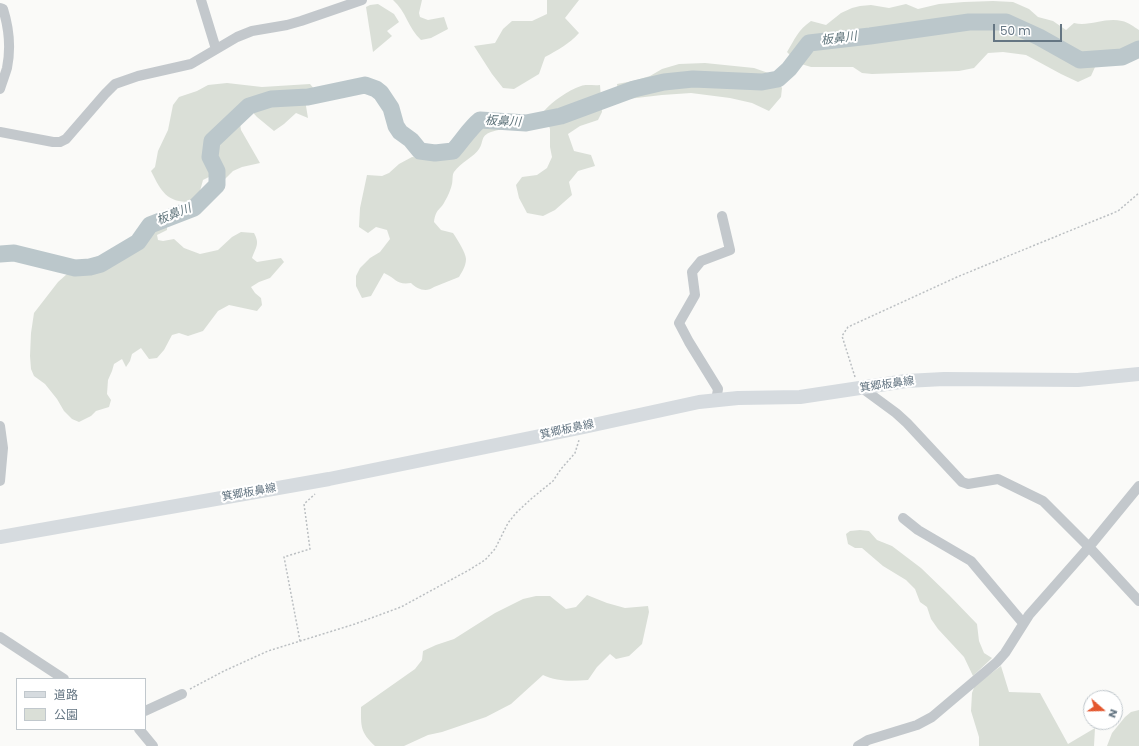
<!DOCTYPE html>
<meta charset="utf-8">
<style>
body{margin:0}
#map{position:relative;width:1139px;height:746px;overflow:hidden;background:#fafaf8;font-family:Poppins,"Noto Sans JP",sans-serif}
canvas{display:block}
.legend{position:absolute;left:16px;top:678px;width:130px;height:52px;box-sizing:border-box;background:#fff;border:1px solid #c1c8cd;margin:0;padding:5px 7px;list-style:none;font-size:12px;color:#657683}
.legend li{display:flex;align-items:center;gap:8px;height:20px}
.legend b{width:20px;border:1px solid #c1c8cd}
.north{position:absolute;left:1083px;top:690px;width:40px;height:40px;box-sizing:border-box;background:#fff;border:1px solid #c1c8cd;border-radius:50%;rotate:110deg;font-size:11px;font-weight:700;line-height:16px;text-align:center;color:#657683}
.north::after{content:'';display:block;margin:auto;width:14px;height:18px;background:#e4572e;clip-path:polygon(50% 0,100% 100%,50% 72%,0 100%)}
.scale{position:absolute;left:993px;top:24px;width:69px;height:18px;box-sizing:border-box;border:2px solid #657683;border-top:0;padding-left:5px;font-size:12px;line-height:14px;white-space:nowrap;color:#657683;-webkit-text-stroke:3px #fff;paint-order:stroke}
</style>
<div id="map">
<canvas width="1139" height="746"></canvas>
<ul class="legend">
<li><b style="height:5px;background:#d6dbdf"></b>道路</li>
<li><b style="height:11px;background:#dadfd7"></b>公園</li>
</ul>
<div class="north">N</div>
<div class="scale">50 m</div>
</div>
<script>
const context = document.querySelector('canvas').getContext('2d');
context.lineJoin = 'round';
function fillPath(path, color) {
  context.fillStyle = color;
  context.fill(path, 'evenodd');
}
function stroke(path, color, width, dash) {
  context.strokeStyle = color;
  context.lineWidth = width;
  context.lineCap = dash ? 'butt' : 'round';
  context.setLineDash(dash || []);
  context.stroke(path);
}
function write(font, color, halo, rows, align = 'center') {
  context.font = font + ' Poppins,"Noto Sans JP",sans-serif';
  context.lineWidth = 4;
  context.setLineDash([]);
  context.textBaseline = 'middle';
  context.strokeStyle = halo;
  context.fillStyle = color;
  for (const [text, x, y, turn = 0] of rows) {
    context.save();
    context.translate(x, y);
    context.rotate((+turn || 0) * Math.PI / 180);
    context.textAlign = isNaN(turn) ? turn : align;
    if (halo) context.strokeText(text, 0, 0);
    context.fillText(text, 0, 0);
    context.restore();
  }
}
fillPath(new Path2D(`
 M393 0H422L419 13 420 17 428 20 444 17 448 29 431 38 421 40C408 28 406 11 393 0Z
 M547 0H579L565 18 579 33C569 44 558 50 545 57L539 74 514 89 503 88 492 74 474 46 495 43 503 29 512 21H532L547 14Z
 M993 1 1013 2 1029 9 1038 17 1053 21 1066 30 1074 23C1089 27 1105 17 1122 21 1128 22 1134 27 1139 30V49L1134 46 1100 56 1091 76 1078 82 1061 74 1026 55 1003 52 988 53 974 68 959 71 872 74 862 73 853 67H811L798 63 787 52C795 39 798 30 811 21L826 25 841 13 852 8 860 6 871 5 889 8 906 4 918 9 939 4 964 2Z
 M378 4 394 14 399 22 387 31 392 36 373 52 366 7 370 5Z
 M705 63 754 68 774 75 782 88 781 97 769 111 752 103 730 98 691 93 662 95 619 100 617 84 633 81 650 76 662 69 679 64Z
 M227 83 262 87 310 84 315 90 304 94 308 118 296 113 284 124 274 131 257 117 245 104 238 111 241 130 260 163 242 167 233 171 224 180 211 176 203 180 200 191 194 202C167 203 162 193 151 171L155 167 158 151 168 130 173 105 179 97 197 91 208 85Z
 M600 85 602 112 598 120 580 126 568 134 574 151 591 155 595 166 578 171 569 182 572 195 555 210 543 216 527 213 519 198 516 185 522 177 537 175 547 168 552 157 550 147V129L544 111C553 101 567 91 581 86 586 84 594 86 600 85Z
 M517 119H533V126C520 130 504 127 491 132 480 136 484 142 479 149 475 156 461 162 454 172 452 175 453 180 452 184 451 189 448 196 445 201 440 211 436 208 434 222L441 230 453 233C457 239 466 253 466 259 466 266 462 272 459 277L434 287C426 293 417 289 411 283 396 285 397 279 384 273L371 296 362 298 356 286V276L360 268 370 258 380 252 390 239 387 230 376 227 368 233 359 227 360 208 367 175 382 176 389 173 399 164 412 157 442 159 453 158 470 140 480 127 492 121Z
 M164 224 167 225V230L157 235 158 240 163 241 174 239 184 248 200 254 218 250 232 237 241 232 254 233C260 244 256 247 252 258L257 262 281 258 284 262 270 278 259 282 251 287 255 293 261 298 262 305 257 311 229 305 218 311 203 331 188 336 179 333 172 335 164 350 157 358 149 359 141 348 132 354 130 361 126 367 122 359 114 364 112 371 108 380 107 394 111 400 109 407 96 411 91 416 79 422 72 419 64 411 57 399 45 384 34 376 31 369 30 356 31 333 34 313 58 282 67 274H84L102 268 143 246 155 229Z
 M860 530 869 531 877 540 892 546 921 568 949 595 977 624 979 641 984 653 992 658 973 676 964 657 938 629 931 619 927 607 920 602 915 589 906 580 883 566 862 548H855L848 544 846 534 850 531Z
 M587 595 607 603 625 608 648 606 649 612 642 644 629 656 616 659 610 654 597 667 588 680C573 681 557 682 543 675L511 704 486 717 442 732 428 735 404 746H375C360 732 361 726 361 707L415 669 422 660 423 651 436 645 454 639 495 613 523 599 536 596H550L566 609 576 607Z
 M1001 666 1009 692 1040 693 1068 744 1095 728 1094 746H979V737L971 711 972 693 975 685Z
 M1139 710V746H1107L1112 733 1125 717 1131 712Z`), '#dadfd7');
stroke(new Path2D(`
 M0 254 14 253 75 268 90 267 101 264 138 242 150 225 194 208 217 185V171L210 157 212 141 249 106 271 99 308 97 365 85 376 89 381 93 391 108 396 126 400 132 411 140 420 151 435 153 453 151C462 141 470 128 480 120L526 123 561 116 634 89 664 82 693 79 762 82 778 79 789 69 809 43 870 36 969 22H1006L1039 37 1080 60 1122 57 1139 49`), '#bbc7cb', 17);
stroke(new Path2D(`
 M855 377 842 336 848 327 957 277 1118 211 1139 193
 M300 641 284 557 310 549 304 504 315 494
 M190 689 224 671 268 651 355 624 401 607 469 570 485 560 495 549 508 523 516 513 531 499 553 481 561 469 575 453 579 440`), '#bbbfc2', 1.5, [2, 2]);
stroke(new Path2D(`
 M201 0 216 49
 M0 8 3 9C9 28 11 48 7 68 5 75 2 82 0 89
 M0 132 53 142H60L66 139 105 94 115 84 138 76 191 64 237 37 252 31 287 25 301 21 362 0
 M862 388 896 413 907 423 962 482 968 484 998 479 1043 501 1089 547 1139 601
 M716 401 718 389 689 342 679 323 695 295 692 272 701 261 730 250 722 216
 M0 426 3 448 0 481
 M903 518 918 530 971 561 1023 623
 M0 637 64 679
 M145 711 182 694
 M139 729 153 746
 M858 746 868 740 917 725 932 717 997 662 1005 653 1029 615 1089 547 1139 486`), '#c3c8cc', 10);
stroke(new Path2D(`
 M0 537 329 479 584 427 699 402 738 398 800 397 906 381 944 379 1078 380 1139 374`), '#d6dbdf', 14);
write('11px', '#657683', '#fff', [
 ["箕郷板鼻線",887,385,-8],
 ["箕郷板鼻線",567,430,-12],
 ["箕郷板鼻線",249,493,-10]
]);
write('italic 12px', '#60757c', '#fff', [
 ["板鼻川",839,39,-7],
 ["板鼻川",503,122,3],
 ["板鼻川",174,215,-22]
]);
</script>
